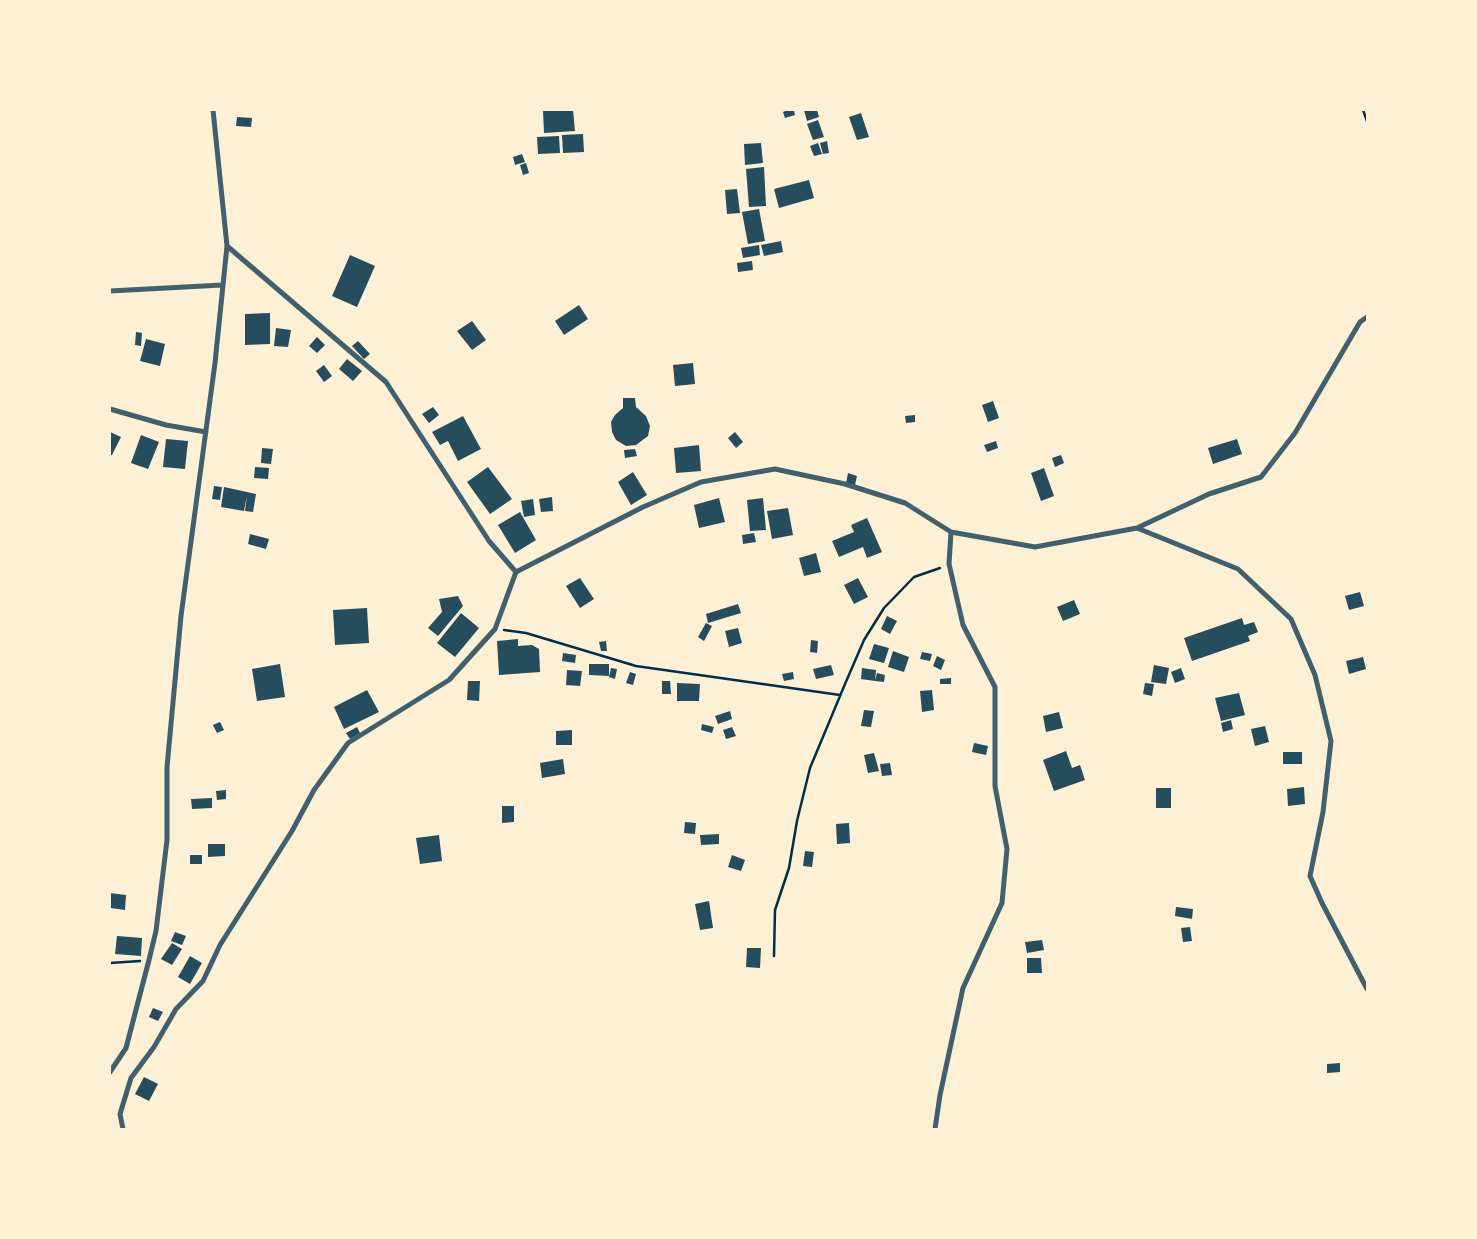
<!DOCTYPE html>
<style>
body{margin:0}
#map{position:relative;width:1477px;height:1239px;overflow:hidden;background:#fdf0d5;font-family:Manrope,sans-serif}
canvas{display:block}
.frame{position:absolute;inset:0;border:111px solid #fdf0d5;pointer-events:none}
</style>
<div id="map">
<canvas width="1477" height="1239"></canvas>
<div class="frame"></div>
</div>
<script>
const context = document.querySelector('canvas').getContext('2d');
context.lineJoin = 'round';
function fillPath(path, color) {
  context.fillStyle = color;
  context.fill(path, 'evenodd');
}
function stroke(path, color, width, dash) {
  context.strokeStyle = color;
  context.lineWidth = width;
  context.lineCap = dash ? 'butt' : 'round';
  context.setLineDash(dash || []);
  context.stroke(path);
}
fillPath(new Path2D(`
 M543 110H573L575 131 544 133Z
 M788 110H794L795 115 785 118 783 112Z
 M804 110H817L819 117 807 121Z
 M861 113 869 137 857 140 849 117Z
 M237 117 252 118 251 127 236 126Z
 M818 120 824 137 813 140 807 124Z
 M583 134 584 152 563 153 562 135Z
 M559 136 560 153 538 154 537 137Z
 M827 141 829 153 823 154 820 143Z
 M761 143 763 163 745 165 744 144Z
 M818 143 822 154 814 156 810 146Z
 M522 154 525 162 515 165 513 157Z
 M526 163 529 173 523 175 520 165Z
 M764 167 766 206 749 207 746 169Z
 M809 180 814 198 779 208 774 189Z
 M737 189 740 213 727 214 725 190Z
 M759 209 765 241 748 244 742 212Z
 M781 241 783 252 764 256 761 245Z
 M759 245 760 255 743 258 741 248Z
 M350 255 375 266 357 307 332 296Z
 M752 261 753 270 738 272 737 263Z
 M579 305 588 319 564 335 555 321Z
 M270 313V344L245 345V314Z
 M472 321 486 340 472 350 457 331Z
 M276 328 291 330 288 347 274 346Z
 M136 332 142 333 141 346 135 345Z
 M317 337 325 345 317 353 309 346Z
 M146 339 165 344 160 366 140 361Z
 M358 341 370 354 364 359 352 346Z
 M347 359 362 371 353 381 339 369Z
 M693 363 695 384 675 386 673 365Z
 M324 365 332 376 324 382 316 371Z
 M623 398H635L636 407 646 416 650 426 648 436 636 445 626 446 616 440 612 432 611 422 615 415 623 408Z
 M993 401 999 418 988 422 982 405Z
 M433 407 439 415 429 423 422 414Z
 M915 415V422L906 423 905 416Z
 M463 416 481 449 458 461 448 441 440 445 432 432Z
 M110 432 121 437 112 455H110Z
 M735 432 743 442 736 448 728 438Z
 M141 435 159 442 148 469 131 463Z
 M166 439 188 441 185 469 163 467Z
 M1237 439 1242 454 1213 464 1208 448Z
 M996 441 998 448 987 452 984 445Z
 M699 445 701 471 676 473 674 448Z
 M262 448 273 449 271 464 261 463Z
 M635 449 637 456 625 458 624 450Z
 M1061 455 1064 463 1055 467 1052 458Z
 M255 467 269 468 268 479 254 478Z
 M488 467 512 499 490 514 467 482Z
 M1044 468 1054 496 1041 501 1031 473Z
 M633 472 647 495 631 505 618 482Z
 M848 473 857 476 855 485 846 483Z
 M214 486 222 487 220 500 212 499Z
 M224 487 256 494 253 512 245 511 247 495 244 511 221 507Z
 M552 497 553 511 541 512 539 499Z
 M719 498 725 522 699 528 694 505Z
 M763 498 766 530 750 531 747 500Z
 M533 499 535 515 524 517 521 501Z
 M788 508 793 535 772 539 767 511Z
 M520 512 536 540 515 553 498 525Z
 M867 518 882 552 867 558 863 547 839 557 832 541 854 532 851 525Z
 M754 533 756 542 743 544 742 535Z
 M250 534 269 539 266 549 248 544Z
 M816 553 821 572 804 576 799 558Z
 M580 578 594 599 580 608 566 586Z
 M858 578 868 597 854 604 844 585Z
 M1360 592 1364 606 1349 610 1345 596Z
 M458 596 463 606 438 636 428 628 442 612 439 599Z
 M1074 600 1080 614 1063 621 1057 607Z
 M738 604 741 613 708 623 706 614Z
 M367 608 369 643 335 645 333 610Z
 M461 613 479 628 455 657 437 643Z
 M887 616 897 621 890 634 881 629Z
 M1242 618 1244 625 1254 622 1258 632 1248 636 1250 641 1192 661 1184 638Z
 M706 623 712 626 704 641 698 637Z
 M738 628 742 643 729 647 725 631Z
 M518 639V646L532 645 539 649 540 672 499 675 497 641Z
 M811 640 818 641 817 653 810 652Z
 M606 641 607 651H601L599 642Z
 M874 644 889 648 884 663 869 659Z
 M893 651 909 657 904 672 888 667Z
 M922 652 932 654 930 661 920 659Z
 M563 653 576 655 575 663 562 661Z
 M937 656 945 660 941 670 933 666Z
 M1363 657 1366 669 1349 674 1346 661Z
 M280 664 285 697 257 701 252 669Z
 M589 664H609V676L589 675Z
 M831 665 834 675 816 679 813 669Z
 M1154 665 1169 668 1166 684 1151 682Z
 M611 668 617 669 615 679 609 677Z
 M862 668 876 670 875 681 861 679Z
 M1181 668 1185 679 1175 683 1171 672Z
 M567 670 582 671 580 686 566 685Z
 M630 672 636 674 633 685 626 683Z
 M793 672 794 679 784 681 782 674Z
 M877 673 885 675 884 682 875 681Z
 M951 678V684H940V679Z
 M468 681H480L479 701 467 700Z
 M662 681H670L671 694H662Z
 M677 683 700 684 699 701H677Z
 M1145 683 1154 684 1152 696 1143 694Z
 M367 690 379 712 344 729 334 707Z
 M932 690 934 710 922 712 920 691Z
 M1239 693 1245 715 1221 721 1215 698Z
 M864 710 874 711 871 727 861 726Z
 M730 711 732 719 718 724 715 716Z
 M1059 712 1063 728 1046 732 1043 716Z
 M1231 720 1233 729 1223 732 1221 723Z
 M220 722 224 730 217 733 213 725Z
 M702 724 714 727 712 733 701 730Z
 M1265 726 1269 742 1255 746 1251 729Z
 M357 727 360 733 350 739 346 733Z
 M732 727 736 736 726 739 723 730Z
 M572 730V745H556V731Z
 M974 743 988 746 986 755 972 752Z
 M1066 751 1072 768 1080 765 1085 780 1054 791 1043 760Z
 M1283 752H1302V764H1283Z
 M874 753 879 771 868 773 864 755Z
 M563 759 565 774 542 778 540 763Z
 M890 763 892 775 882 776 880 764Z
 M1304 787 1305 804 1288 806 1287 789Z
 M1156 788H1171V808H1156Z
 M226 790V799L217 800 216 791Z
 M212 798V808L192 809 191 799Z
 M502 806H514V822L502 823Z
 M685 822 696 823 695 834 684 833Z
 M849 823 850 843 837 844 836 824Z
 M719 834V844L701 845 700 835Z
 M439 835 442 861 420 864 416 838Z
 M208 844H225V856L208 857Z
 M805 851 814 852 812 867 803 866Z
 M190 855H202V864H190Z
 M732 855 745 860 741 871 728 867Z
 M110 893 126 895 125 910 110 908Z
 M709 901 713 928 700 930 695 904Z
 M1176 907 1193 909 1192 919 1175 916Z
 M1190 927 1192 941 1183 942 1181 928Z
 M175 932 186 936 182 945 171 941Z
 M117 936 142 938 141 956 115 954Z
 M1042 940 1044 950 1027 953 1025 942Z
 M172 943 182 949 172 965 161 959Z
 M747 948H761L760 968 746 967Z
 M190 956 202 963 190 984 178 977Z
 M1027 958H1041L1042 973H1027Z
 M153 1008 163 1012 158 1021 149 1017Z
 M1340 1063V1072L1327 1073V1064Z
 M144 1077 158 1084 149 1101 135 1094Z`), '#264d5e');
stroke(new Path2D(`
 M1363 110 1367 121
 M504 630 526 633 636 666 840 695
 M774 956 775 910 789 868 797 821 810 768 845 684 864 640 884 608 914 577 940 568
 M110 963 140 961`), '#003049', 2.5);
stroke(new Path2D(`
 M227 246 386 382 489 541 516 572 643 507 701 482 775 469 845 484 905 503 951 532 1035 547 1137 528 1209 494 1261 477 1295 433 1360 322 1367 317
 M110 291 222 285
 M110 409 166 425 206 432
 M1137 528 1238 569 1291 619 1315 675 1331 741 1323 812 1310 876 1322 903 1367 989
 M110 1072 126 1048 149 960 156 931 167 840V767L181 616 215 363 227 246 213 110
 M123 1129 120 1114 131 1078 154 1047 176 1009 203 981 220 945 292 831 314 790 348 743 449 680 495 629 516 572
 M935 1129 940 1095 963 988 1002 903 1007 849 995 786V687L963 625 949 564 951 532`), '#3f606c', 5);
</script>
